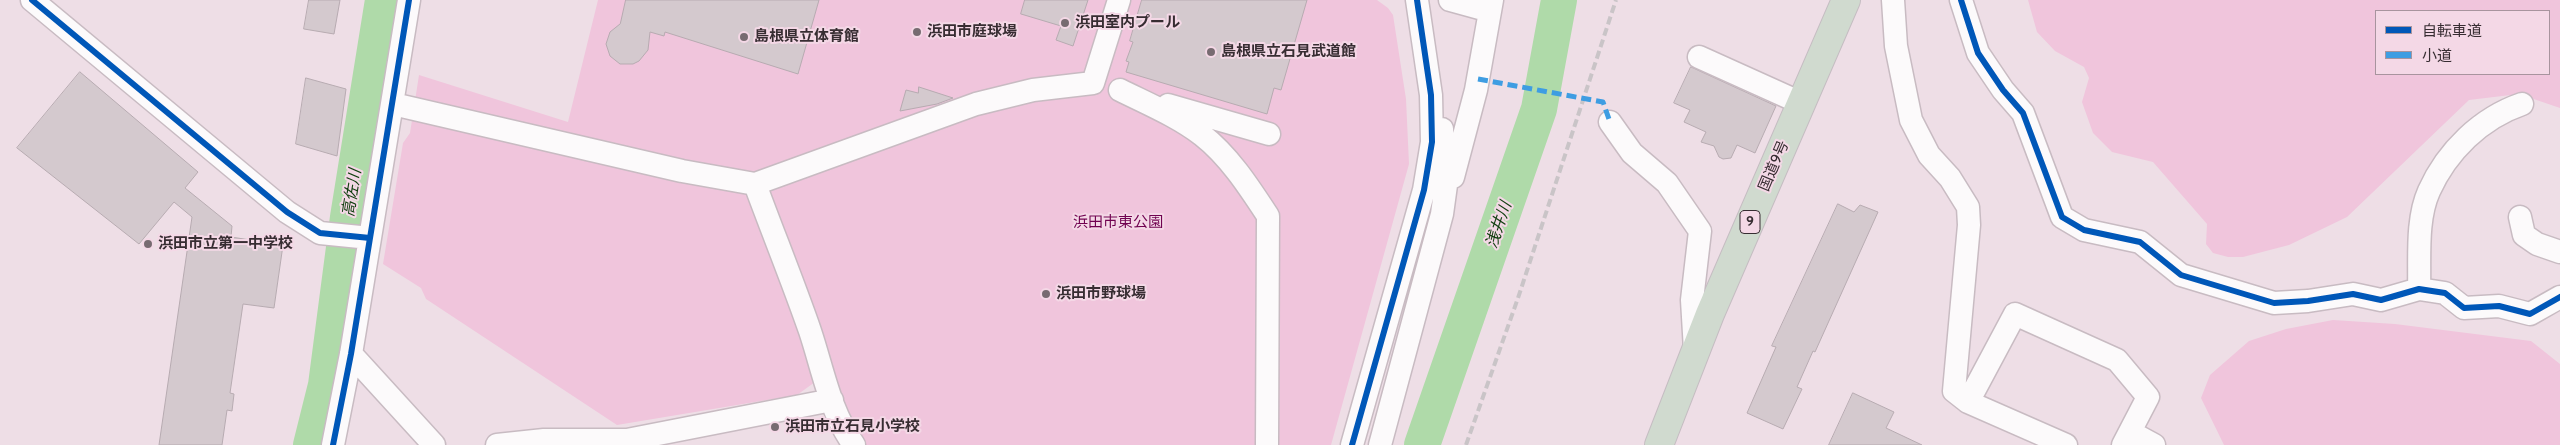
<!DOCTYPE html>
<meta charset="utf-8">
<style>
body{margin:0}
#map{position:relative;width:2560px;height:445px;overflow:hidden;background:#eedee6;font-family:Cabin,"Noto Sans JP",sans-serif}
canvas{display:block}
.legend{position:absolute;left:2375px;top:10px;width:175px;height:65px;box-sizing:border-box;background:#f4d8e6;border:1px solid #a8949e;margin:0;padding:6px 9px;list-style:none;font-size:15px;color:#372d32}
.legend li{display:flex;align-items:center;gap:10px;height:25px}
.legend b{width:25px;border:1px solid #a8949e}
</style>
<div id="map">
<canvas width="2560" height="445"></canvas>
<ul class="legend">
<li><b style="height:6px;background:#0057b8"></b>自転車道</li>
<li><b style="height:6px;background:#3e9de2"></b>小道</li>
</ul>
</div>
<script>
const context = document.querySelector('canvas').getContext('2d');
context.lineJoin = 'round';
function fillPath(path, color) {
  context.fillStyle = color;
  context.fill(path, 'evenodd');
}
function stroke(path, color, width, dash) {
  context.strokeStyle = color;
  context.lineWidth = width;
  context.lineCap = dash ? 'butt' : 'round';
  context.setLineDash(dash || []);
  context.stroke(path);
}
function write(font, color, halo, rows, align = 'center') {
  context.font = font + ' Cabin,"Noto Sans JP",sans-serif';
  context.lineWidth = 4;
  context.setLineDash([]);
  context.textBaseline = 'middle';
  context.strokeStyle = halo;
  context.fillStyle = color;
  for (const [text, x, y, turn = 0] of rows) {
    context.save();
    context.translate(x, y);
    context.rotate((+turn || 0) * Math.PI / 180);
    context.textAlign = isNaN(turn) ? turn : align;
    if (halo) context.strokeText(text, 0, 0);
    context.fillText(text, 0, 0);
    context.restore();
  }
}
fillPath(new Path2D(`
 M598 0H1377L1388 8 1393 15 1406 99 1409 164 1331 445H845L815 382 797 395 617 425 426 299 421 288 383 264 403 143 410 133 419 75 568 122Z
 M2028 0H2560V108L2519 94 2469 100 2347 217 2289 245 2243 257H2228L2213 253 2206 244 2207 224 2153 162 2112 152 2093 133 2082 102 2089 78 2084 67 2055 51 2037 32ZM2376 11H2549V74H2376Z
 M2333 320 2395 324 2531 341 2560 364V445H2224L2201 398 2210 375 2249 341 2286 329Z`), '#f0c5dc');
stroke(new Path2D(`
 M311 445 326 385 348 217 383 0
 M1422 445 1539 109 1559 0`), '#afdaa9', 36);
const building = new Path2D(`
 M309 0H340L334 34 304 29Z
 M626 0H819L798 74 665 32 664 36 650 32 648 50 639 61 633 64H620L610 56 606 44 610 32 620 24Z
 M1025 0H1088L1073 46 1056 40 1061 26 1021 14Z
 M1142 0H1307L1281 90 1274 88 1267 114 1126 72 1129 62 1126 61 1133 42 1130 41Z
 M1691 67 1776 106 1755 153 1737 145 1731 158 1723 159 1719 157 1714 146 1701 142 1706 132 1684 122 1690 110 1674 103Z
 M80 72 198 172 185 188 232 226 231 237 283 245 274 308 243 304 230 393 234 394 232 411 227 410 222 445H159L192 217 174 202 139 244 17 148Z
 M306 78 346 89 337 156 296 144Z
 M919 87 953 98 937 104 900 111 906 90 918 93Z
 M1838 204 1854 212 1860 205 1878 212 1815 352 1813 351 1797 387 1802 389 1783 429 1747 413 1776 347 1772 346Z
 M1853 393 1894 412 1886 428 1922 445H1829Z`);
fillPath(building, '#d4c9ce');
stroke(building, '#b7abb1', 1);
const minor = new Path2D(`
 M32 0 287 212 320 233 370 238
 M1450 0 1490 11
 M1893 0 1896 46 1911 120 1929 155 1950 178 1968 207 1969 225 1954 391 1968 402 2066 445
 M1961 0 1978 53 2003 90 2023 113 2062 217 2084 230 2140 242 2181 275 2274 303 2308 301 2353 294 2381 300 2419 289 2445 293 2464 308 2499 306 2530 314 2560 297
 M1699 57 1801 103
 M1120 90C1148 104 1177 116 1202 135 1229 156 1249 187 1268 216L1267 445
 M393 104 682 171 755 184 976 104 1033 90 1093 83 1119 0
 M1168 105 1269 134
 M1610 122 1632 153 1667 183 1700 231 1692 300 1695 350
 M1453 177 1476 90 1492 0
 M755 184C773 233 793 282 810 331 823 370 830 412 854 445
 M2520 217 2524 235 2537 244 2560 252
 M2419 289C2420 258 2416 220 2429 191 2447 151 2481 118 2522 104
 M351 354 434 445
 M1968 402 2015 314 2117 360 2148 397 2123 445
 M2130 432 2154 445
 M333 445 351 354 409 0
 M497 445 544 440H627L832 400
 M1352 445 1424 190 1432 142 1431 95 1417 0
 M1380 445 1442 214 1446 185 1442 129`);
const highway = new Path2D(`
 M1659 445 1710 314 1846 0`);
stroke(minor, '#c8bbc2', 25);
stroke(highway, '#c5bdc2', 30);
stroke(minor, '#fcfafb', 22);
stroke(highway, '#d0dacf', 28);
stroke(new Path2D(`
 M1466 445 1518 298 1616 0`), '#c9c4c7', 4, [8, 4]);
stroke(new Path2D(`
 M1478 79 1603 102 1610 122`), '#3e9de2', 5, [10, 5]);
stroke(new Path2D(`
 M32 0 287 212 320 233 370 238
 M1961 0 1978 53 2003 90 2023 113 2062 217 2084 230 2140 242 2181 275 2274 303 2308 301 2353 294 2381 300 2419 289 2445 293 2464 308 2499 306 2530 314 2560 297
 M333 445 351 354 409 0
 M1352 445 1424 190 1432 142 1431 95 1417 0`), '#0057b8', 6);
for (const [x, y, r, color] of [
 [1065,23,5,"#776b71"],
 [917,32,5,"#776b71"],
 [744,37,5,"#776b71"],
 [1211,52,5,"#776b71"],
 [148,244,5,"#776b71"],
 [1046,294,5,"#776b71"],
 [775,427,5,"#776b71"]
]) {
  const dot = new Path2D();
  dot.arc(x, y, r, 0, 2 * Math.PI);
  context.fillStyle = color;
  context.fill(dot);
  stroke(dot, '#f4d8e6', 2);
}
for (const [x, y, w] of [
 [1750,222,20]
]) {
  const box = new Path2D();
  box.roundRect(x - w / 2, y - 11.5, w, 23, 4);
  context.fillStyle = '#f4d8e6';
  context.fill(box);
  stroke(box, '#372d32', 1);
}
write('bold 14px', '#372d32', null, [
 ["9",1750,222]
]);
write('bold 15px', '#372d32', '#f4d8e6', [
 ["浜田室内プール",1075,23],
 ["浜田市庭球場",927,32],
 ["島根県立体育館",754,37],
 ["島根県立石見武道館",1221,52],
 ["浜田市立第一中学校",158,244],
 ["浜田市野球場",1056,294],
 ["浜田市立石見小学校",785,427]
], 'left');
write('15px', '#372d32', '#f4d8e6', [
 ["国道9号",1774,166,-67]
]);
write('15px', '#700250', '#f4d8e6', [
 ["浜田市東公園",1118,223]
]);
write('italic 16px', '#0f3e0e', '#f4d8e6', [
 ["高佐川",352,193,-81],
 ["浅井川",1499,225,-71]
]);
</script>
